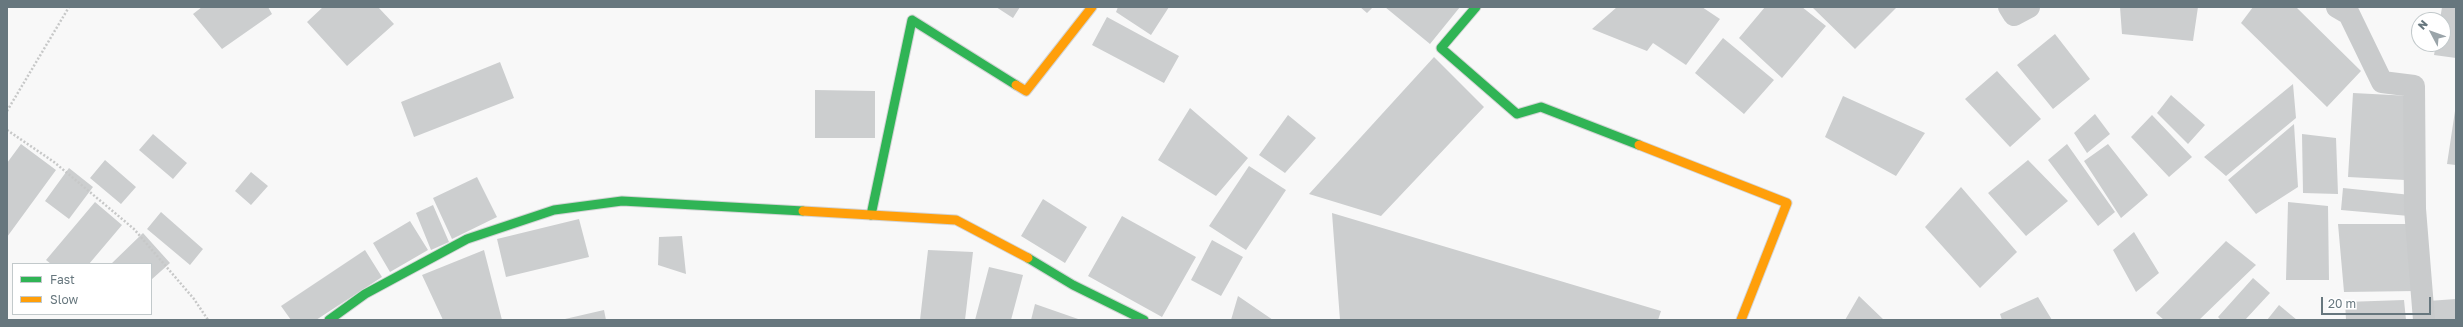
<!DOCTYPE html>
<style>
body{margin:0}
#map{position:relative;width:2463px;height:327px;overflow:hidden;background:#f8f8f8;font-family:"Golos Text",sans-serif}
canvas{display:block}
.frame{position:absolute;inset:0;border:8px solid #67777e;pointer-events:none}
.legend{position:absolute;left:12px;top:263px;width:140px;height:52px;box-sizing:border-box;background:#fff;border:1px solid #c2c9cb;margin:0;padding:5px 7px;list-style:none;font-size:12px;color:#67777e}
.legend li{display:flex;align-items:center;gap:8px;height:20px}
.legend b{width:20px;border:1px solid #c2c9cb}
.north{position:absolute;left:2411px;top:12px;width:40px;height:40px;box-sizing:border-box;background:#fff;border:1px solid #c2c9cb;border-radius:50%;rotate:311deg;font-size:11px;font-weight:700;line-height:16px;text-align:center;color:#67777e}
.north::after{content:'';display:block;margin:auto;width:14px;height:18px;background:#9aa4a9;clip-path:polygon(50% 0,100% 100%,50% 72%,0 100%)}
.scale{position:absolute;left:2321px;top:297px;width:110px;height:18px;box-sizing:border-box;border:2px solid #67777e;border-top:0;padding-left:5px;font-size:12px;line-height:14px;white-space:nowrap;color:#67777e;-webkit-text-stroke:3px #fff;paint-order:stroke}
</style>
<div id="map">
<canvas width="2463" height="327"></canvas>
<div class="frame"></div>
<ul class="legend">
<li><b style="height:5px;background:#30b455"></b>Fast</li>
<li><b style="height:5px;background:#ff9f0a"></b>Slow</li>
</ul>
<div class="north">N</div>
<div class="scale">20 m</div>
</div>
<script>
const context = document.querySelector('canvas').getContext('2d');
context.lineJoin = 'round';
function fillPath(path, color) {
  context.fillStyle = color;
  context.fill(path, 'evenodd');
}
function stroke(path, color, width, dash) {
  context.strokeStyle = color;
  context.lineWidth = width;
  context.lineCap = dash ? 'butt' : 'round';
  context.setLineDash(dash || []);
  context.stroke(path);
}
fillPath(new Path2D(`
 M202 7H268L272 14 222 49 193 14Z
 M323 7H378L394 24 347 66 307 22Z
 M996 7H1020L1013 18Z
 M1118 7H1169L1151 35 1116 12Z
 M1360 7H1373L1367 13Z
 M1385 7H1460L1430 44Z
 M1617 7H1702L1720 19 1686 65 1653 43 1647 51 1592 29Z
 M1765 7H1802L1826 26 1782 78 1739 38Z
 M1812 7H1897L1855 49Z
 M2120 7H2198L2193 41 2122 34Z
 M2253 7H2296L2361 71 2327 107 2241 23Z
 M2442 7H2456V58L2434 55 2436 44H2443V20H2440Z
 M1107 17 1179 56 1164 83 1092 45Z
 M2055 34 2090 79 2053 109 2017 65Z
 M1723 38 1774 80 1744 114 1695 73Z
 M1434 57 1484 107 1381 216 1309 194Z
 M500 62 514 98 414 137 401 102Z
 M1997 71 2041 119 2010 147 1965 99Z
 M2293 84 2296 118 2226 176 2204 157Z
 M815 90 875 91V138H815Z
 M2353 93 2411 96 2405 180 2348 177Z
 M2171 95 2205 125 2188 144 2157 113Z
 M1843 96 1925 133 1896 176 1825 137Z
 M1190 108 1248 158 1216 196 1158 160Z
 M2455 111H2456V165L2447 164Z
 M2095 114 2110 134 2087 153 2074 133Z
 M1288 115 1316 138 1285 173 1259 155Z
 M2152 115 2192 157 2169 177 2131 137Z
 M2294 124 2298 187 2256 214 2228 180Z
 M153 134 187 163 173 179 139 150Z
 M2302 134 2336 138 2338 194 2303 193Z
 M21 144 56 170 7 237V163Z
 M2067 144 2115 212 2098 226 2048 160Z
 M2108 144 2148 195 2121 218 2084 161Z
 M105 160 136 187 121 204 90 178Z
 M2028 160 2068 201 2026 236 1988 193Z
 M1249 166 1286 190 1246 250 1209 226Z
 M69 168 93 187 69 219 45 201Z
 M251 172 268 186 251 205 235 191Z
 M477 177 497 217 452 239 433 198Z
 M1961 187 2017 252 1980 288 1925 227Z
 M2343 188 2411 195 2409 216 2341 210Z
 M1043 199 1087 227 1065 263 1021 236Z
 M95 202 122 225 89 264H51L46 260Z
 M2288 202 2328 206 2329 280H2286Z
 M433 205 449 242 431 250 416 213Z
 M161 212 203 249 190 265 147 229Z
 M1332 213 1661 311 1658 320H1340Z
 M1122 216 1196 257 1162 317 1088 276Z
 M579 219 589 257 506 277 497 239Z
 M410 221 428 250 390 272 373 243Z
 M2338 224H2411L2416 291 2344 292Z
 M2134 232 2159 273 2136 292 2113 250Z
 M143 233 170 263 151 280V264H111Z
 M682 236 686 274 658 265 659 237Z
 M1212 240 1243 257 1221 296 1191 280Z
 M2226 241 2256 265 2199 320H2164L2156 313Z
 M365 250 382 277 316 320H291L281 306Z
 M484 250 502 320H443L422 275Z
 M928 250 973 252 965 320H920Z
 M989 267 1023 275 1011 320H975Z
 M2253 278 2270 293 2245 320H2221L2218 317Z
 M1238 296 1273 320H1231Z
 M1859 296 1884 320H1845Z
 M2038 297 2052 320H2002L2000 314Z
 M2456 299V320H2430L2428 301Z
 M2404 300 2406 320H2346L2345 302Z
 M1035 304 1081 320H1031Z
 M2279 305 2297 320H2267Z
 M604 310 606 320H565V319Z`), '#cccecf');
const fast = new Path2D(`
 M1476 7 1441 48 1517 114 1541 107 1639 145
 M871 215 912 20 1016 85
 M1028 258 1073 285 1144 320
 M329 320 365 294 467 239 554 210 622 201 803 211`);
const slow = new Path2D(`
 M1016 85 1026 91 1092 7
 M1639 145 1787 203 1741 320
 M803 211 956 220 1028 258`);
stroke(fast, '#d3d4d5', 11);
stroke(slow, '#d3d4d5', 11);
stroke(new Path2D(`
 M7 111 69 7
 M7 130 54 162 134 229 194 299 208 320`), '#c7c8c8', 2.5, [2, 2]);
stroke(new Path2D(`
 M2009 7 2014 15 2029 7
 M2337 7 2349 14 2382 82 2414 86 2415 209 2424 320`), '#c9cbcc', 22);
stroke(fast, '#30b455', 9);
stroke(slow, '#ff9f0a', 9);
</script>
